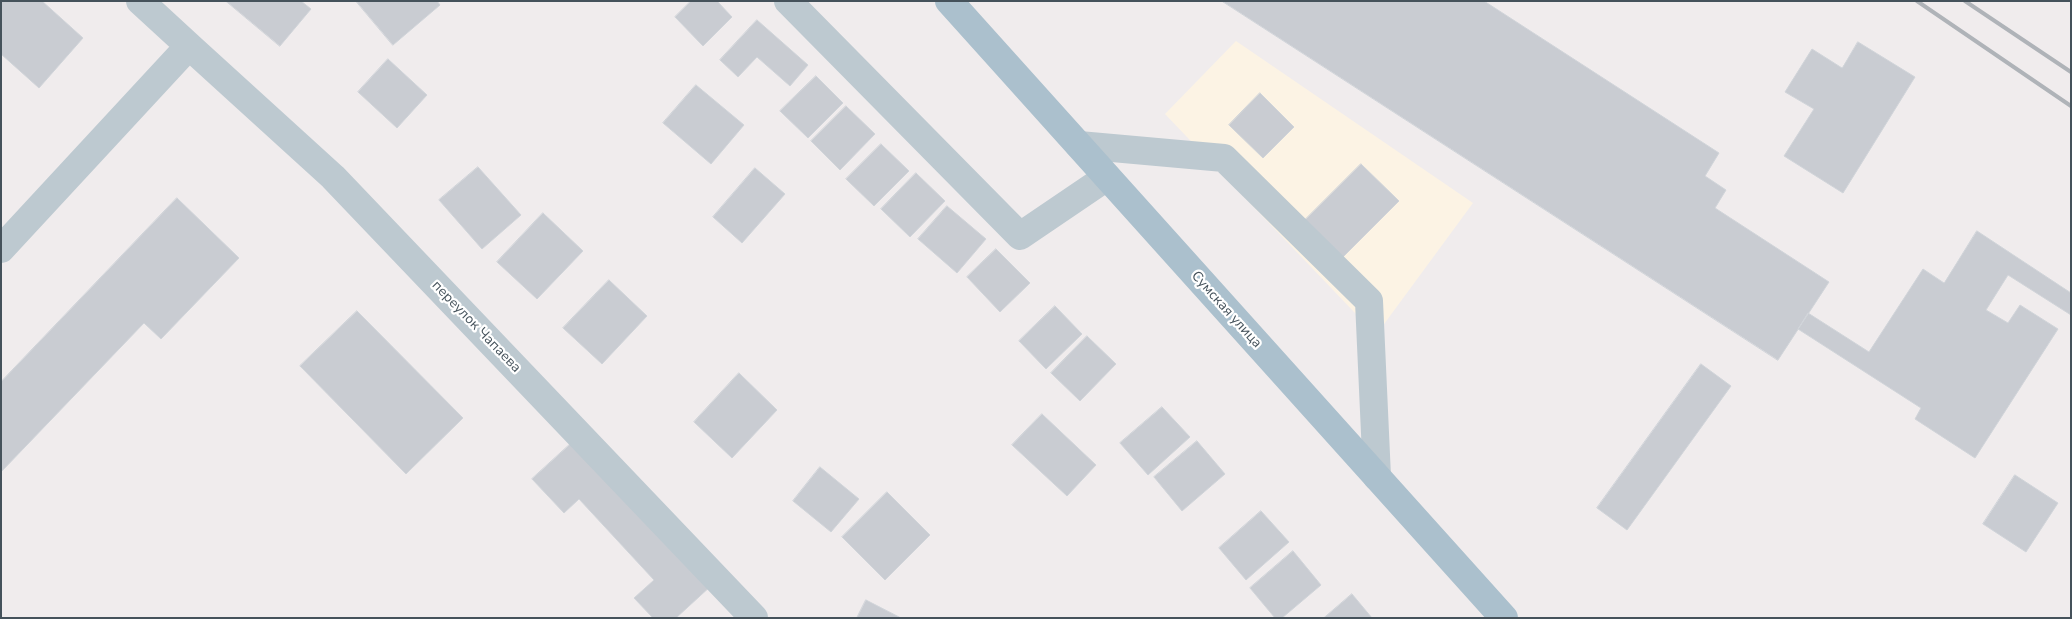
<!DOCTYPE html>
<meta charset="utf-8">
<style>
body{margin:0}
#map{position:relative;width:2072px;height:619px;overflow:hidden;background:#f0eced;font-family:"Nunito Sans",sans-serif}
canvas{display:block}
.frame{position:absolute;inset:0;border:2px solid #45525b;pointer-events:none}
</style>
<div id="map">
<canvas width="2072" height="619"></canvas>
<div class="frame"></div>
</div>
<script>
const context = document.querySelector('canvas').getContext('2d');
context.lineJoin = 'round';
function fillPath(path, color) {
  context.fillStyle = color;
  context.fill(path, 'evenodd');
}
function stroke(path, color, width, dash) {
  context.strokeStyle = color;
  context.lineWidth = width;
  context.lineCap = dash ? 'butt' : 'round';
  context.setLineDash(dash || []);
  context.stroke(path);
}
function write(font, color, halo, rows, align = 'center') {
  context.font = font + ' "Nunito Sans",sans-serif';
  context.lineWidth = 4.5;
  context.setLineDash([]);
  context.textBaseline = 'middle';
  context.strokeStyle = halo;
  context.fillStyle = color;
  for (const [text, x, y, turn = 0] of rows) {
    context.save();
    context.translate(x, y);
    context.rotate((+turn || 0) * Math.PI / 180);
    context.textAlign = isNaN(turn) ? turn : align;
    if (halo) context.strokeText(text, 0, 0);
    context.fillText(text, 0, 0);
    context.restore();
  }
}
fillPath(new Path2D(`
 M1236 41 1473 203 1376 335 1165 114Z`), '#fcf3e4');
const building = new Path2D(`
 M1 1H42L83 38 39 88 1 54Z
 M226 1H301L311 9 280 46Z
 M356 1H437L440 5 393 45Z
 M691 1H717L732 17 703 46 675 17Z
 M1222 1H1484L1719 153 1705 176 1726 190 1715 208 1829 282 1778 360Z
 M757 20 808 65 790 86 757 57 738 77 720 60Z
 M1858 42 1915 77 1843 193 1784 156 1814 109 1785 92 1812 49 1842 68Z
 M388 59 427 95 397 128 358 92Z
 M816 76 843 103 808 138 780 111Z
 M696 85 744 125 711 164 663 123Z
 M1260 93 1294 127 1263 158 1229 125Z
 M846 106 875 134 840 170 811 141Z
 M881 144 909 171 874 206 846 179Z
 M1361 164 1399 201 1342 258 1304 221Z
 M478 167 521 215 482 249 439 200Z
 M755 168 785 194 742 243 713 217Z
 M916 173 945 201 910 237 881 209Z
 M177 198 239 258 161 339 144 323 1 472V382Z
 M947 206 986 239 957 273 918 239Z
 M543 213 583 251 537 299 497 262Z
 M1977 231 2071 293V315L2008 275 1986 310 2008 323 2020 305 2058 329 1975 458 1915 419 1921 408 1798 329 1808 313 1869 352 1923 269 1944 283Z
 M996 249 1030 283 1000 312 967 277Z
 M609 280 647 316 602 364 563 328Z
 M1055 306 1082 334 1046 369 1019 341Z
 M357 311 463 418 406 474 300 366Z
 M1087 336 1116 364 1080 401 1051 373Z
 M1701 364 1731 386 1627 530 1597 508Z
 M739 373 777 410 732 458 694 422Z
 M1162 407 1190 437 1148 475 1120 443Z
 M1042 414 1096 465 1067 496 1012 445Z
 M577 438 712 585 676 618H653L634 598 654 580 579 499 564 513 532 479Z
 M1197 441 1225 474 1182 511 1154 477Z
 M820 467 859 499 831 532 793 501Z
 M2015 475 2058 503 2026 552 1983 524Z
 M887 492 930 535 885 580 842 537Z
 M1261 511 1289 542 1246 580 1219 548Z
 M1293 551 1321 585 1282 618H1275L1250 588Z
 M1352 594 1372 618H1324Z
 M866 600 901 618H857Z`);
fillPath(building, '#c9ccd2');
stroke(building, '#d0d4d9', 1);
stroke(new Path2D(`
 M788 1 1020 236 1107 177
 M189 46 333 177 754 618
 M1079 145 1224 158 1369 301 1377 477
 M1 249 189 46 140 1`), '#bdc9d0', 28);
stroke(new Path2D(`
 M949 1 1504 618`), '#abc0cd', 28);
stroke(new Path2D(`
 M1917 1 2071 106
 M1965 1 2071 72`), '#afb3b8', 4);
write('14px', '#45525b', '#fff', [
 ["Сумская улица",1226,310,48],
 ["переулок Чапаева",476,327,46]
]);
</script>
